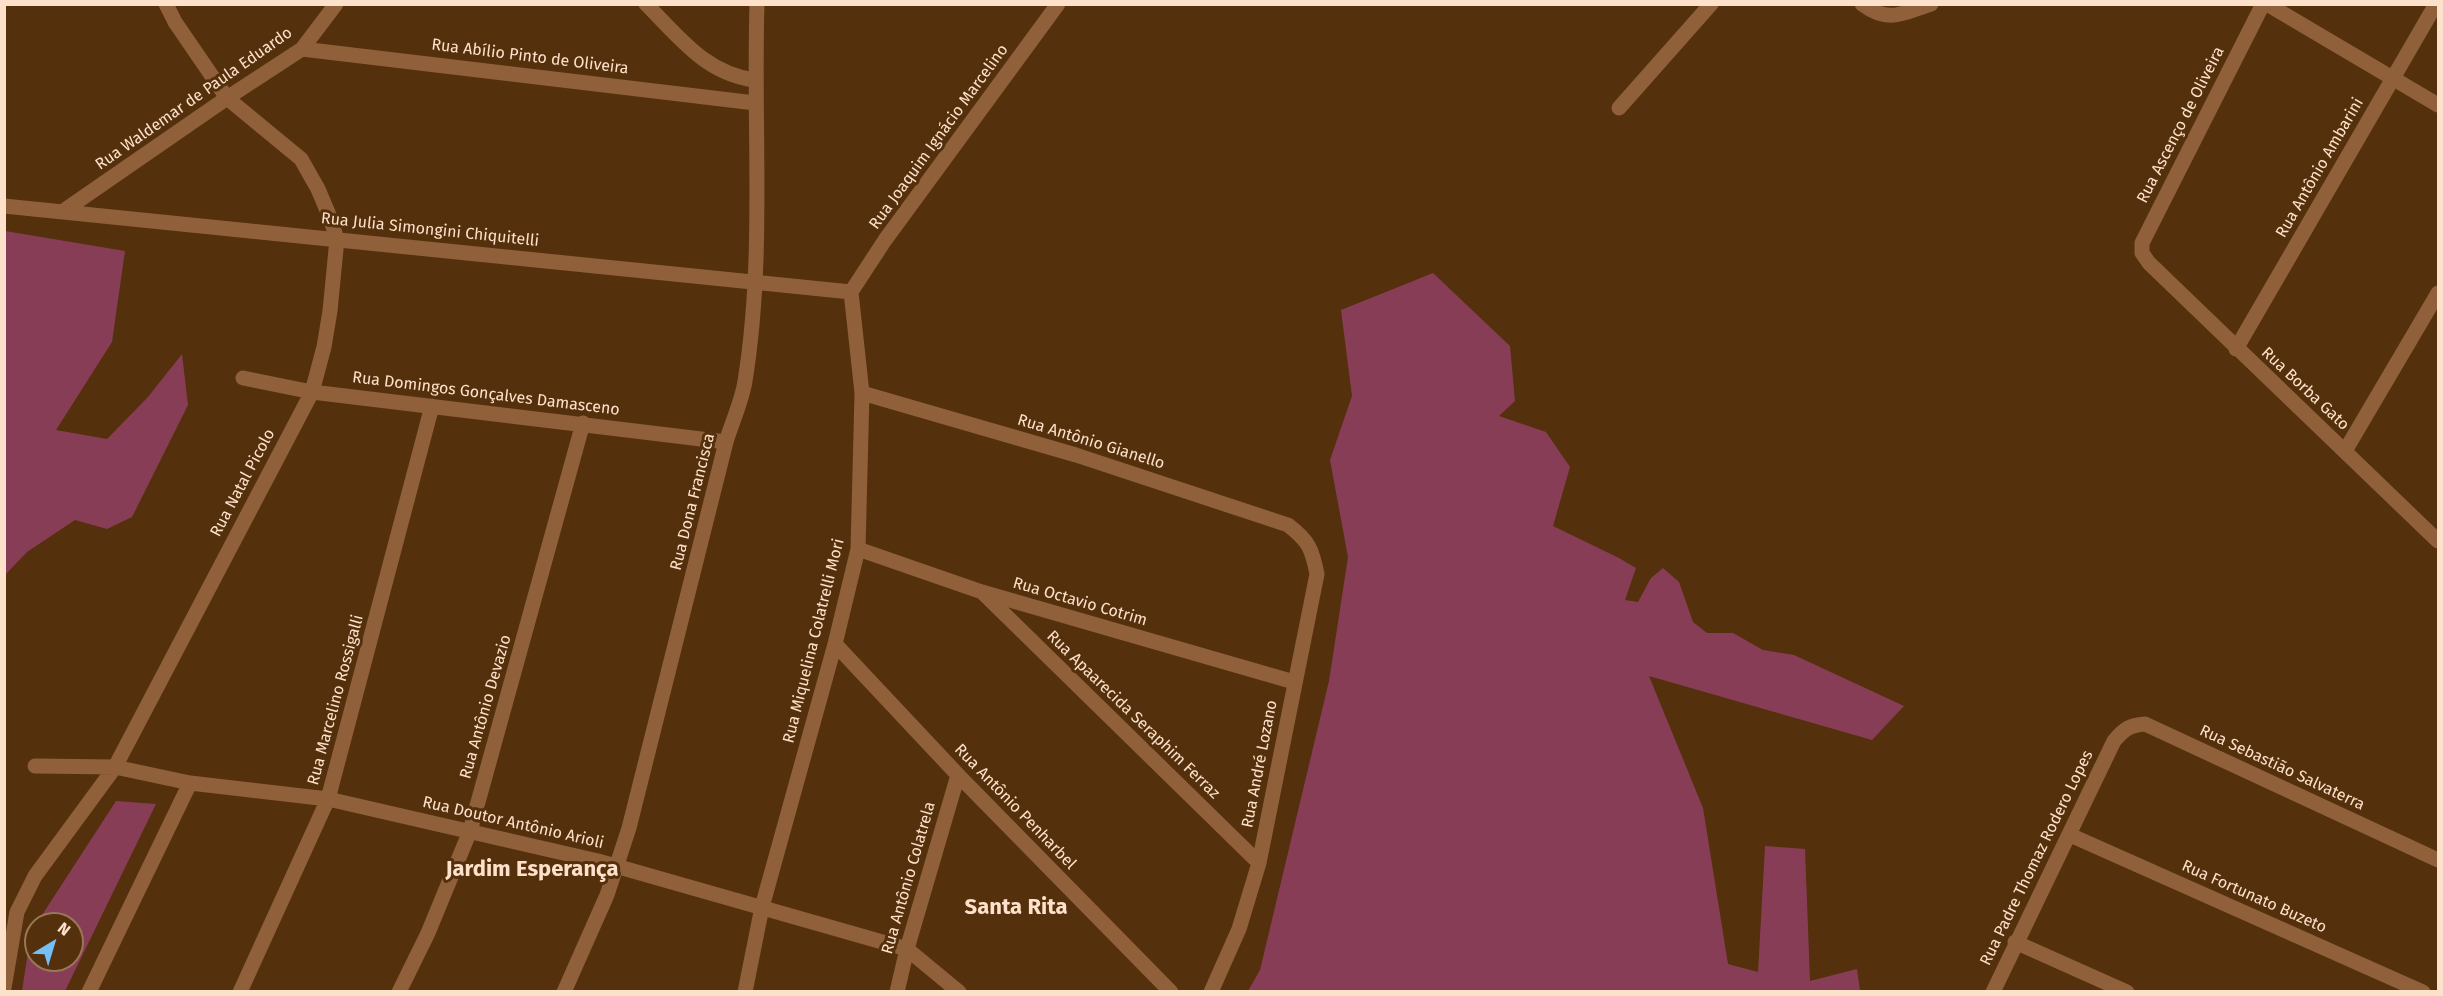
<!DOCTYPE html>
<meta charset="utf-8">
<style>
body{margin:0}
#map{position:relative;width:2443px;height:996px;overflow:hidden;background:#54300c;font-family:"Fira Sans",sans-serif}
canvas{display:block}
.frame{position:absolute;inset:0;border:6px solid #fee1ca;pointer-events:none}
.north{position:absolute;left:24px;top:912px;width:60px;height:60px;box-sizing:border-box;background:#54300c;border:2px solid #987758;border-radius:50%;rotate:38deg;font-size:16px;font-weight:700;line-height:24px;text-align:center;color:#fee1ca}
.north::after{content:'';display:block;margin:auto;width:21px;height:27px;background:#74c0f6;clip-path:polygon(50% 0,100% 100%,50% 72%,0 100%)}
</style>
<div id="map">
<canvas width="2443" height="996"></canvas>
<div class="frame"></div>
<div class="north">N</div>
</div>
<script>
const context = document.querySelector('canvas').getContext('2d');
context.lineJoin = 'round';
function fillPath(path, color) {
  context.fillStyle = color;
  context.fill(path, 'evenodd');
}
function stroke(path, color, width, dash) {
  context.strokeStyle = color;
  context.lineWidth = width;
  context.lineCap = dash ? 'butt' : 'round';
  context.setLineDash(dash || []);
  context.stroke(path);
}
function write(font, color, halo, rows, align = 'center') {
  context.font = font + ' "Fira Sans",sans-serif';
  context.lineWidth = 6;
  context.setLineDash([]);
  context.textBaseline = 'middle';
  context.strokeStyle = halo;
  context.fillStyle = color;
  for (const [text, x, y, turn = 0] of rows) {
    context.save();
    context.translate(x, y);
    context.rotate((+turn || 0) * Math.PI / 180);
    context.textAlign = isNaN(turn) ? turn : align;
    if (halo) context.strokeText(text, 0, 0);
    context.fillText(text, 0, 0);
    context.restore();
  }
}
fillPath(new Path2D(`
 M5 231 125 251 112 342 56 430 107 439 148 397 182 354 188 405 132 517 107 529 75 520 27 552 5 575Z
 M1433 273 1510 346 1515 401 1499 416 1546 432 1570 467 1553 526 1619 558 1636 568 1625 600 1638 602 1651 578 1663 568 1679 582 1693 622 1707 633H1733L1763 650 1794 655 1904 706 1872 740 1649 676 1703 808 1728 964 1758 972 1765 846 1805 849 1810 981 1857 969 1860 991H1248L1260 970 1329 681 1348 557 1330 460 1352 396 1341 310Z
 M116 801 156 804 65 991H22L31 932ZM36 924H72V960H36Z`), '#883d57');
stroke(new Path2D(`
 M646 4C680 38 705 73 754 80
 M1862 4C1889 24 1903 13 1931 4
 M2263 4 2142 243V253L2149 263 2438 541
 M2267 4 2438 105
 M302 49 755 103
 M1619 108 1711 4
 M4 206 851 292
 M62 212 227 98 302 49 336 4
 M851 292 885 240 1058 4
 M2236 349 2436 4
 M243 378 312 392 726 442
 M862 393 1076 455 1288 525C1309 541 1312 549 1317 574L1259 863 1239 929 1211 992
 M2345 451 2438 293
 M858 549 982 592 1294 682
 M984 594 1259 863
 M835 644 958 775 1171 992
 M35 766 115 767 190 783 328 799 598 861 907 949 959 992
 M2070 835 2423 992
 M2015 942 2127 992
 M4 988 17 912 35 876 115 767 312 392 324 347 330 311 337 239 329 215 318 189 301 159 227 98 175 22 166 4
 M89 992 190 783
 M240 992 328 799 432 406
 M399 992 428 933 470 831 583 423
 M564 992 607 895 629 828 726 442C732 422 742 401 745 381 765 257 753 129 757 4
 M745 992 762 907 835 644 858 549 862 393 851 292
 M897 992 907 949 958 775
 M1993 992 2114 741C2124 729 2130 725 2145 724L2438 860`), '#8f6039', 15);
write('16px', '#fee1ca', '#54300c', [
 ["Rua Abílio Pinto de Oliveira",530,57,7],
 ["Rua Waldemar de Paula Eduardo",194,99,-35],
 ["Rua Ascenço de Oliveira",2181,125,-63],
 ["Rua Joaquim Ignácio Marcelino",939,137,-54],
 ["Rua Antônio Ambarini",2320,168,-60],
 ["Rua Julia Simongini Chiquitelli",430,230,6],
 ["Rua Borba Gato",2305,389,43],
 ["Rua Domingos Gonçalves Damasceno",486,394,7],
 ["Rua Antônio Gianello",1091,442,17],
 ["Rua Natal Picolo",243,483,-62],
 ["Rua Dona Francisca",693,502,-76],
 ["Rua Octavio Cotrim",1080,602,16],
 ["Rua Miquelina Colatrelli Mori",814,641,-76],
 ["Rua Marcelino Rossigalli",336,700,-75],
 ["Rua Antônio Devazio",486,707,-74],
 ["Rua Apaarecida Seraphim Ferraz",1133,715,44],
 ["Rua André Lozano",1260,764,-79],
 ["Rua Sebastião Salvaterra",2282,768,25],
 ["Rua Antônio Penharbel",1015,807,46],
 ["Rua Doutor Antônio Arioli",513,823,13],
 ["Rua Padre Thomaz Rodero Lopes",2037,858,-64],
 ["Rua Antônio Colatrela",909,878,-74],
 ["Rua Fortunato Buzeto",2254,897,24]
]);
write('bold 22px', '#fee1ca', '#54300c', [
 ["Jardim Esperança",532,870],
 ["Santa Rita",1016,908]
]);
</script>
